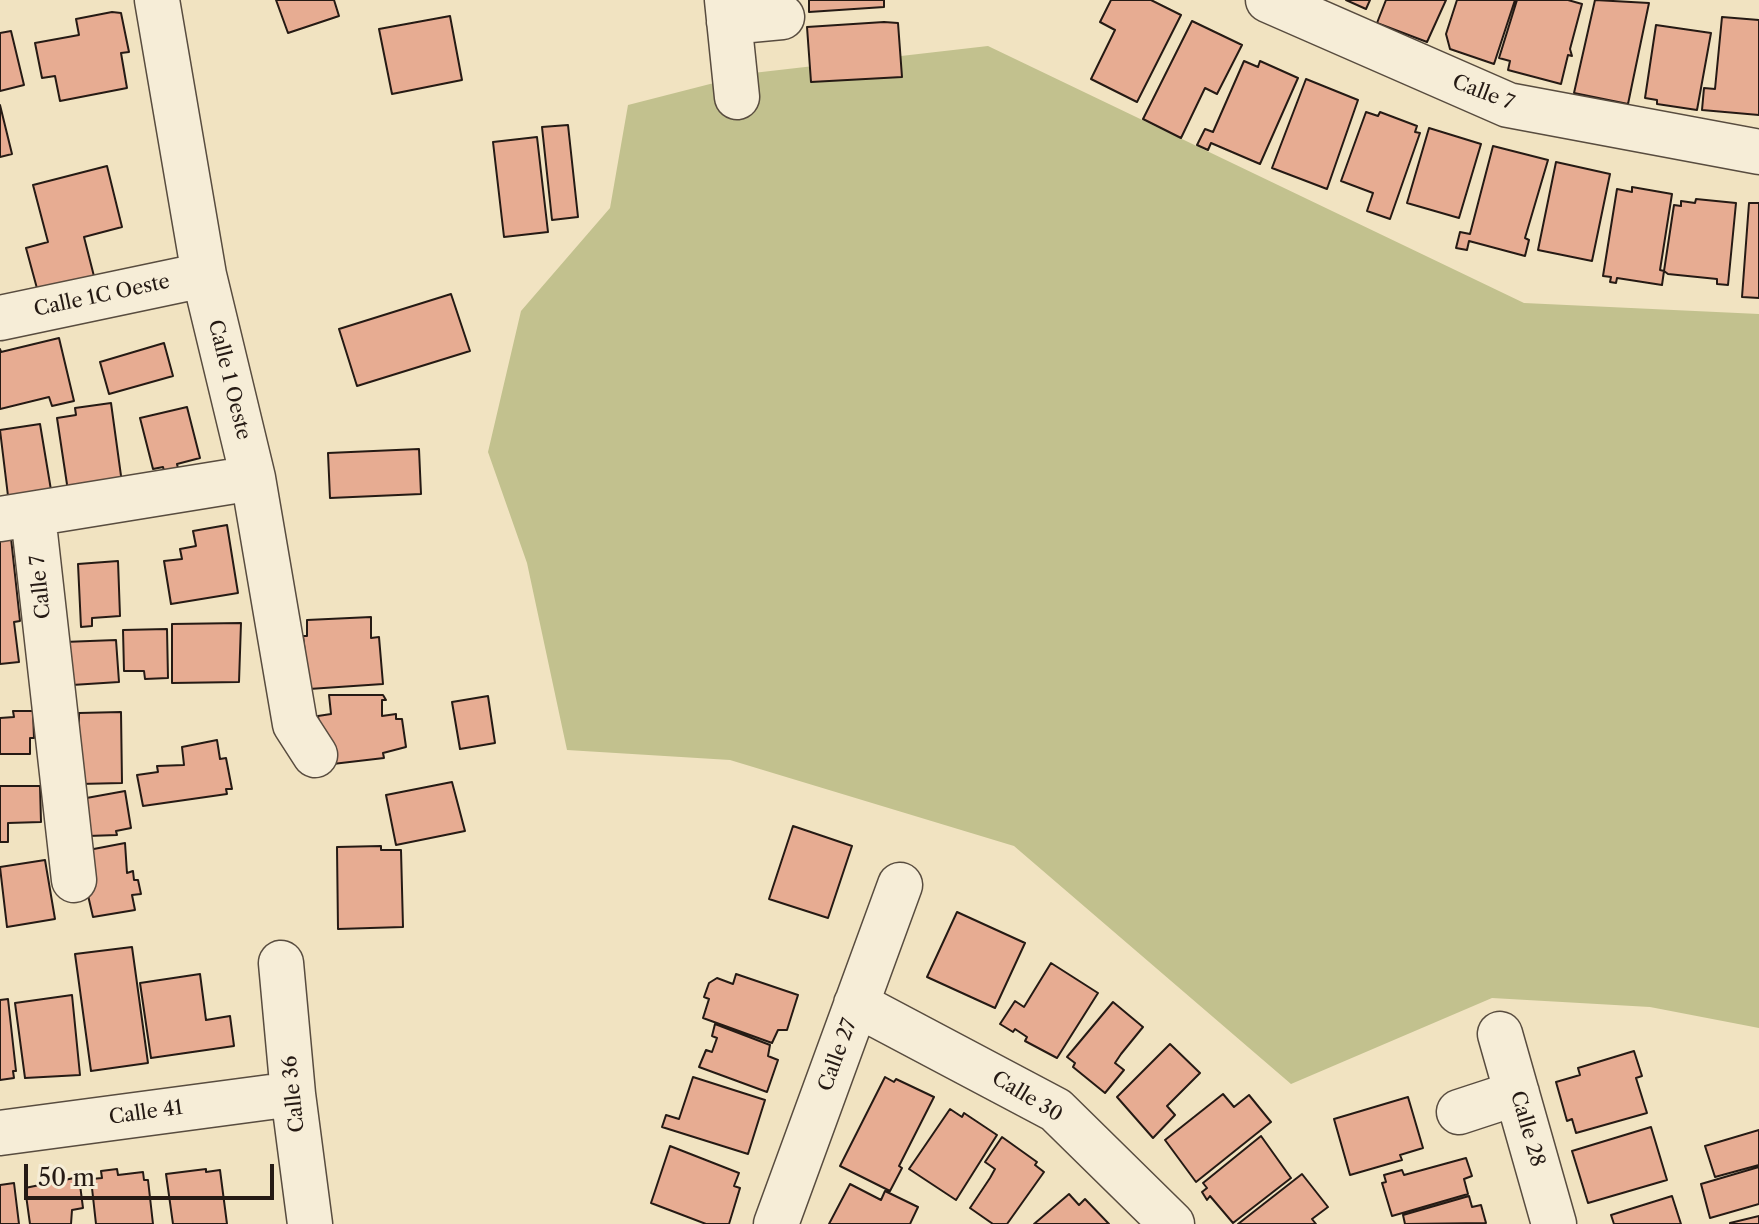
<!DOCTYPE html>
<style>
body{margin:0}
#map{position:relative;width:1759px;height:1224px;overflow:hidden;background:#f1e3c1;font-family:"Libre Caslon Text",serif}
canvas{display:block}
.scale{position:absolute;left:24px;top:1164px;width:250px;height:36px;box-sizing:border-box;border:4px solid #251a14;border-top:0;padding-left:10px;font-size:24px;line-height:28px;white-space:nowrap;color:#251a14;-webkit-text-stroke:6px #f6edd7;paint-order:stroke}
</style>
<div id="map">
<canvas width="1759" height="1224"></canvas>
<div class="scale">50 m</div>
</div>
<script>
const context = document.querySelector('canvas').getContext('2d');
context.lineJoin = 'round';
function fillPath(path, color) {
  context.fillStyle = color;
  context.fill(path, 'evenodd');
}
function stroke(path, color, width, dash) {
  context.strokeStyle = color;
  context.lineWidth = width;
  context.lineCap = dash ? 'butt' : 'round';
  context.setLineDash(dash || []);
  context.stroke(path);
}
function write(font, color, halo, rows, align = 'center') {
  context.font = font + ' "Libre Caslon Text",serif';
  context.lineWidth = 8;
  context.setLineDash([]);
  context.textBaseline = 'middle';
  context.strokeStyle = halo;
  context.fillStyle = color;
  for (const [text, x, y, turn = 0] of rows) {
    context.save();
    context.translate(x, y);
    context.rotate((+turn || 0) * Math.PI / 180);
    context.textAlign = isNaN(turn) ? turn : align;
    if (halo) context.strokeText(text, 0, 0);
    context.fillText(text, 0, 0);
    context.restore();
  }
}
fillPath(new Path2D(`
 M988 46 1524 303 1759 314V1028L1650 1007 1492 998 1291 1084 1014 846 730 760 567 750 527 563 488 452 521 311 610 208 628 105 753 73Z`), '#c2c18e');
const building = new Path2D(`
 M276 0H334L339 16 288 33Z
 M809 0H884V7L809 12Z
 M1111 0H1151L1181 15 1137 102 1091 79 1115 30 1100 22Z
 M1346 0H1370L1366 9Z
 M1386 0H1446L1427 42 1377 23Z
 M1457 0H1515L1494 64 1450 49 1446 34Z
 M1517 0H1568L1582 4 1570 49 1572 56 1568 55 1561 84 1508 70 1510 61 1499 58Z
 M1595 0 1649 3 1628 104 1574 93Z
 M112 12 121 13 129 52 121 53 127 88 60 101 55 76 42 78 35 43 79 35 76 19Z
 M450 16 462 80 392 94 379 29Z
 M1722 17 1759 20V115L1702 110 1704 88 1715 89Z
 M1192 21 1242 45 1217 94 1205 88 1181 138 1143 119Z
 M884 22 898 23 902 77 811 82 807 27Z
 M1656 25 1711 33 1697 110 1657 104V100L1645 98Z
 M11 31 24 85 0 91V33Z
 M1244 61 1258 67 1260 61 1298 78 1260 164 1211 143 1208 150 1197 145 1205 129 1213 132Z
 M1306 79 1358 100 1327 189 1272 168Z
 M0 105 12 154 0 157Z
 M1366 112 1378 116 1380 112 1417 126 1415 132 1420 133 1390 219 1367 211 1373 193 1341 181Z
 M568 125 578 217 552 220 542 127Z
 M1429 128 1481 144 1459 218 1407 203Z
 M537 137 548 232 504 237 493 142Z
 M1493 146 1548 160 1525 238 1529 240 1525 256 1469 241 1467 250 1456 248 1460 232 1470 234Z
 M1556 162 1610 174 1592 261 1538 250Z
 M107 166 122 227 84 237 97 288 41 303 26 248 48 242 33 185Z
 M1632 187 1672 194 1660 270 1664 271 1662 285 1617 278 1616 283 1610 282 1611 277 1603 276 1617 189 1632 192Z
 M1696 199 1736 203 1728 285 1717 284V279L1668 274 1664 271 1674 205 1681 206V201L1695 203Z
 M1749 203H1759V298L1742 297Z
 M451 294 470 351 357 386 339 329Z
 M59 338 74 401 52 406 49 397 0 409V349L1 352Z
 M164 343 173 376 109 394 100 362Z
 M111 403 122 483 68 491 57 418 76 415 75 408Z
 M187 407 200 458 177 464 179 472 165 475 163 467 153 469 140 418Z
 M40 424 51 490 8 496 0 430Z
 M419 449 421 494 330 498 328 453Z
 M227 525 238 593 171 604 164 561 182 559 180 549 196 546 193 531Z
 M11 538 20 621 14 622 19 662 0 664V540Z
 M118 561 120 616 92 618V626L81 627 78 564Z
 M371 617V638L379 637 383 684 309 689 303 636H307V620Z
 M241 623 239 682 172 683V624Z
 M167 629 168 678 145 679 144 671H124L123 630Z
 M116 640 119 682 72 685 64 642Z
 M329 695H383L386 700H382V716L396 714V719H402L406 747 383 753 384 758 324 765 318 716 331 714Z
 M488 696 495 743 460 749 452 702Z
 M13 711H33L34 738H30V754H0V718L14 717Z
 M121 712 122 783 79 784V713Z
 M217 740 220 759 226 758 232 789H226L227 794 143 806 137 775 158 772 157 766 184 765 182 747Z
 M452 782 465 831 396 845 386 795Z
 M0 786H40L41 822 8 823V842H0Z
 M125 791 131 828 116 831 117 835 88 836 81 799Z
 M793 826 852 846 828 918 769 899Z
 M125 843 127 873 133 871 134 880H138L141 894 132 895 135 910 93 917 78 852Z
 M381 846V850H401L403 927 338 929 337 847Z
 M45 860 55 919 7 927 0 867Z
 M957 912 1025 943 995 1008 927 977Z
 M132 947 148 1063 91 1071 75 954Z
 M1051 963 1098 993 1057 1058 1025 1041 1027 1037 1015 1029 1013 1032 1000 1024 1015 1001 1024 1007Z
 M200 974 206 1020 230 1016 234 1046 151 1058 140 983Z
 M736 974 798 995 787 1030H778L772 1043 703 1018 709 999 704 997 709 983 717 978 733 984Z
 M72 995 80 1075 25 1078 15 1003Z
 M8 999 16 1071H13L14 1078 0 1080V1000Z
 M1113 1002 1143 1027 1121 1054 1115 1063 1124 1070 1105 1093 1073 1067 1075 1063 1067 1057Z
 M715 1024 770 1045 768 1056 778 1060 767 1092 699 1067 706 1050 712 1052 717 1038 712 1036Z
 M1170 1044 1200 1073 1167 1106 1175 1115 1153 1138 1117 1097Z
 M1634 1051 1642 1076 1636 1078 1647 1113 1576 1133 1572 1119 1567 1121 1556 1082 1580 1075 1578 1068Z
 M693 1077 765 1100 748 1154 662 1127 666 1115 679 1119Z
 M885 1077 894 1082 896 1079 934 1097 899 1166 902 1168 890 1191 840 1166Z
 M1223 1094 1234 1107 1249 1095 1271 1122 1196 1182 1165 1140Z
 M1408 1097 1423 1148 1400 1155 1402 1160 1350 1175 1334 1119Z
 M950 1109 962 1117 964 1113 997 1135 956 1200 909 1169Z
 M1651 1127 1667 1180 1588 1203 1572 1151Z
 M1759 1130V1165L1715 1177 1705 1146Z
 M1261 1136 1291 1178 1233 1223 1210 1196 1207 1200 1202 1192 1207 1188 1203 1183Z
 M1002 1137 1037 1162 1035 1165 1044 1172 1007 1224H993L970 1208 990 1178 995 1169 985 1162Z
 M670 1146 739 1173 734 1186 740 1188 729 1224H706L651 1203Z
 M1466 1158 1472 1176 1464 1179 1468 1194 1392 1216 1382 1183 1386 1182 1384 1175 1402 1170 1404 1175Z
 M1759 1167V1204L1710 1218 1701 1184Z
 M117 1169 118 1175 143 1172 144 1180H148L153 1224H96L91 1179 102 1178 101 1171Z
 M206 1169V1172L220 1170 227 1224H173L166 1174Z
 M1302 1174 1328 1207 1312 1219 1316 1224H1238Z
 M79 1177 83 1208 72 1210 71 1224H30L25 1188Z
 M14 1183 19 1224H0V1185Z
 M850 1184 881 1200 885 1191 918 1207 910 1224H829Z
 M1069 1194 1079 1205 1085 1199 1109 1224H1034Z
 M1469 1196 1472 1207 1481 1205 1486 1223 1405 1224 1403 1215Z
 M1672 1196 1681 1224H1614L1611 1215Z
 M1759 1216V1224H1730V1223Z`);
fillPath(building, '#e7ac92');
stroke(building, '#251a14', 2);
const minor = new Path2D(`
 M157 0 204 275 253 478 295 724 315 755
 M727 0 737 97
 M1268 0 1508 105 1759 152
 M729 22 782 17
 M0 318 204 275
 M33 515 74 880
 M0 519 253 478
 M281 963 293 1094 310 1224
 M856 1004 1056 1110 1172 1224
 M1500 1034 1554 1224
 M1459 1112 1517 1093
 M0 1133 293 1094
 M776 1224 900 885`);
stroke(minor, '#584c3f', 47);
stroke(minor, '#f6edd7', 44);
write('20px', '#251a14', '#f6edd7', [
 ["Calle 7",1483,93,21],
 ["Calle 1C Oeste",102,296,-12],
 ["Calle 1 Oeste",229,380,76],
 ["Calle 7",41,587,-96],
 ["Calle 27",838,1055,-70],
 ["Calle 36",294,1094,-96],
 ["Calle 30",1027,1097,31],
 ["Calle 41",146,1113,-8],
 ["Calle 28",1527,1129,74]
]);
</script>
